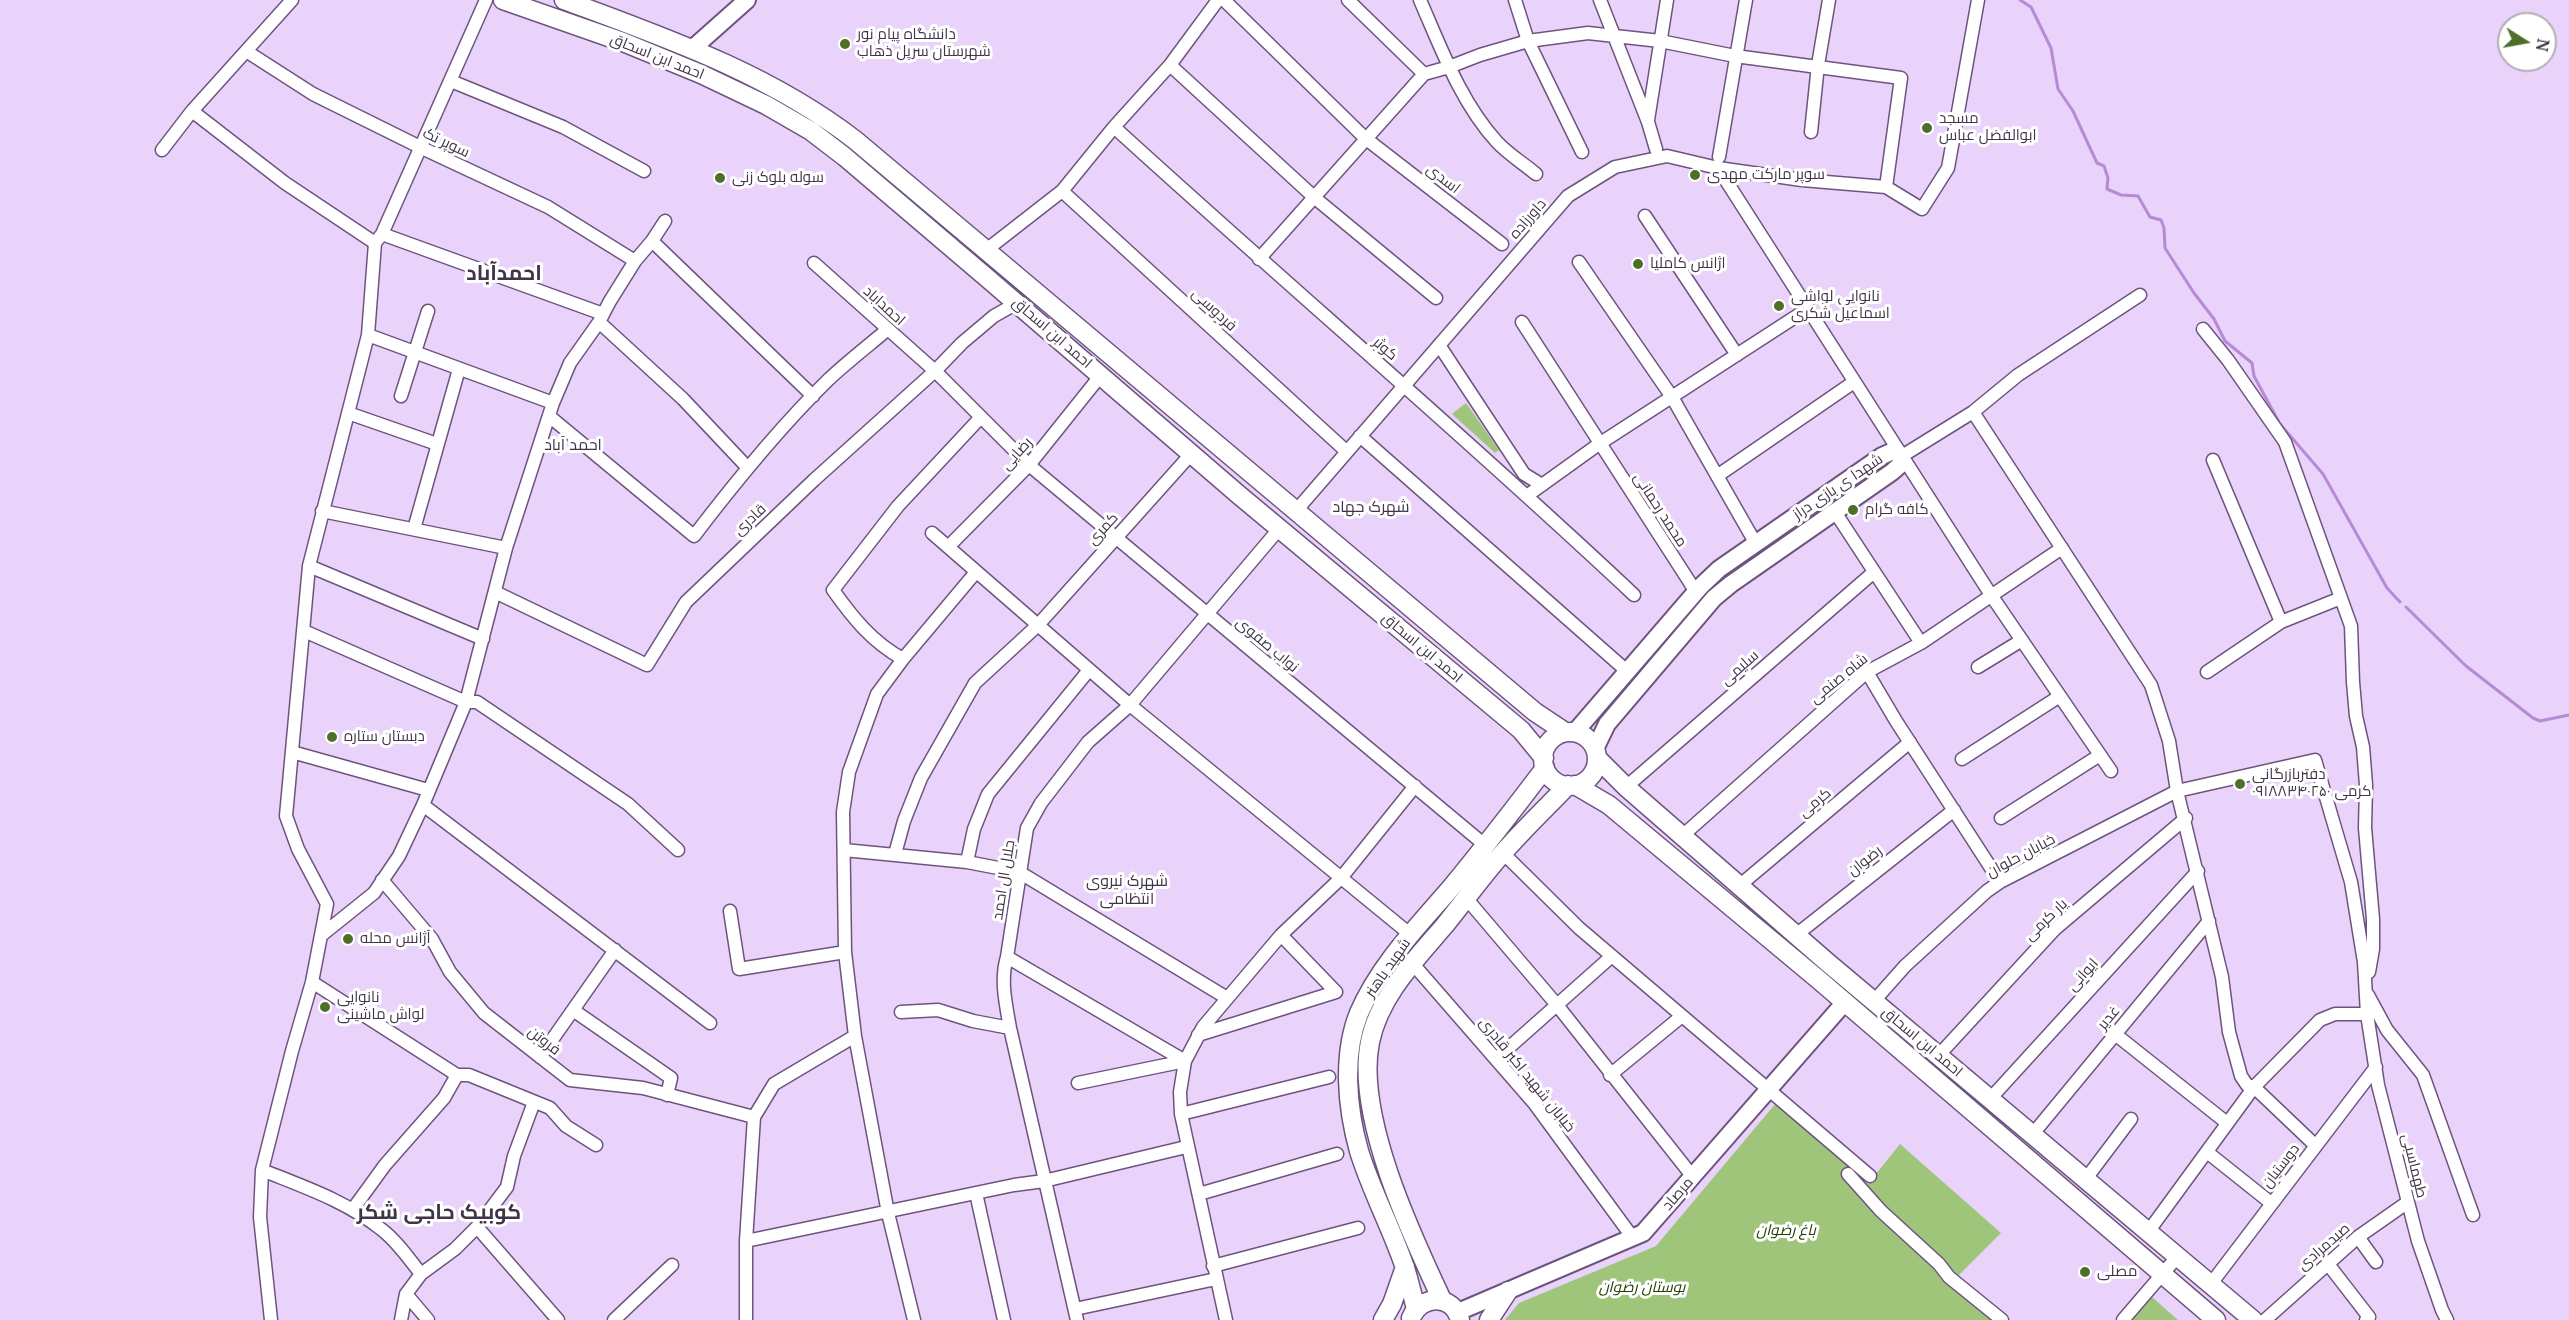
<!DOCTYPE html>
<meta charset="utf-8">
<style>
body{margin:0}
#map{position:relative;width:2569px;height:1320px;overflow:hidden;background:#ead3fb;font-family:"Noto Serif",serif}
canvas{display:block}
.north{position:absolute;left:2497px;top:12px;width:60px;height:60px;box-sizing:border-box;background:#fff;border:2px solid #b3aeb6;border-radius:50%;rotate:101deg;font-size:16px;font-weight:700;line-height:24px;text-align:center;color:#403548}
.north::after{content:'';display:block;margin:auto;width:21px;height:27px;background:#4d6f27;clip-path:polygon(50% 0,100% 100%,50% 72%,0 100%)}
</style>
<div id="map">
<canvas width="2569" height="1320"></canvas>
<div class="north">N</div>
</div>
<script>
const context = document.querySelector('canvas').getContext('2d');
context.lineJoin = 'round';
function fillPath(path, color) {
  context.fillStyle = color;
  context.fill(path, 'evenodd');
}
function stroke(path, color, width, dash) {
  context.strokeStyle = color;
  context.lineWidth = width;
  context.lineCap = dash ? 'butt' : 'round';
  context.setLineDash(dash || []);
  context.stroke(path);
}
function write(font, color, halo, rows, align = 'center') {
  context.font = font + ' "Noto Serif",Cairo,serif';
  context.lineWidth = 6;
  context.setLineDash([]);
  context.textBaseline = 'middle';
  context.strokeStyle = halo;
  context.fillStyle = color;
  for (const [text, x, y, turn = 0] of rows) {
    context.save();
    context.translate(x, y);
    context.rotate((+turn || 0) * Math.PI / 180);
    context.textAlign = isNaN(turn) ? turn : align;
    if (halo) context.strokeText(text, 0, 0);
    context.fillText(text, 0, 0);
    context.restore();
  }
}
fillPath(new Path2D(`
 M1466 403 1499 450 1495 453 1452 414Z
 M1776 1103 1868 1184 1900 1144 2001 1233 1949 1285 1991 1320H1505L1519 1303 1656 1246Z
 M2152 1297 2178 1320H2131Z`), '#9fc57b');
stroke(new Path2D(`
 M2020 0 2031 7 2051 48 2058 89 2073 111 2097 163 2104 166 2108 178 2107 189 2121 195 2138 196 2150 217 2161 220 2164 228 2165 248 2194 293 2214 319 2225 341 2252 363 2254 376 2280 424 2323 474 2387 588 2400 602
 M2406 607 2466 666 2533 718 2540 721 2569 715`), '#b68ad4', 3);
const minor = new Path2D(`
 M1224 0 1365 138 1502 244
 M1348 0 1424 74
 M1420 0C1441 48 1461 103 1497 142 1508 154 1523 163 1536 174
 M1515 0 1528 41 1582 152
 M1600 0 1648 122 1656 149
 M246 51 313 94 422 148 548 207 635 261
 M1170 65 1315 198 1436 298
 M451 81 563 127 644 171
 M192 111 285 183 375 243
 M1648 120 1667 0
 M1114 127C1286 284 1464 435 1634 595
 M1811 132 1818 65 1829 0
 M162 150 192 111 292 0
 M1719 157 1746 0
 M1718 168 1991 595 2111 771
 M1062 191 1346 451
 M1645 216 1737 355
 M382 234 603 314
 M652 241 813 396
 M985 251 1062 191 1114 127 1170 65 1218 0
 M1259 259 1424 74 1449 67 1480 55 1528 41 1588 33 1660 41 1735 56 1901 78 1886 187
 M1579 262 1672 397 1756 544
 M814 263 935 371 1029 465 1486 846
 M599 322 683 399 747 467
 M1522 322 1696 592
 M2203 329 2228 360 2285 442 2351 626 2353 682 2356 716 2363 747 2366 785 2365 828 2373 919V949L2369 972
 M368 335 553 403
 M1439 345 1524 474 1542 485
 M401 396 428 311
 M1973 412 2151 685 2169 741 2177 791 2222 977 2229 1032 2241 1076 2247 1085 2254 1087 2320 1020 2335 1014H2367
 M348 413 437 444
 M549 416 694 536C736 481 779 428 828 380 847 362 868 346 888 329
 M1360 436 1628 672
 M1902 456 1973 412 2018 375 2140 295
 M2213 460 2281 622
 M1717 476 1854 382
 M1528 495 1599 444 1806 310
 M322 511 506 548
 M1295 512 1568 196 1615 167 1667 156 1718 168 1802 180 1886 187 1922 209 1948 168 1978 0
 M1835 512 1921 643
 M414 529 459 369
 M932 533 1130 705 1411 935
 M948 547 1029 465 1101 375
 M309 566 483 639
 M495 592 647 665 686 602 814 480 935 371 962 343 994 316 1017 303
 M304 631 466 702H477L628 804 678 850
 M903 659C872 642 853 618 833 590L898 506 981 417
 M1978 667 2022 640
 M1867 672 1896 721 2000 882
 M2207 672 2281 622 2341 598
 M292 752 428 790
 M1962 759 2060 696
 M1626 787 1874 572
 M423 805 710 1023
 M2001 818 2100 755
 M1681 837 1867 672 1921 643 2062 548
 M844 850 967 862 1019 872 1227 998
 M1503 853 1579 928 1870 1176
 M895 854 904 821 921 778 975 683 1038 625 1192 453
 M967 862 974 829 988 794 1089 670
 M382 880 432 939 450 972 484 1013 570 1080 643 1088 754 1117
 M1739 886 1910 742
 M1466 898 1557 1005 1693 1177
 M730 911 739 969 845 952
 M323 934 374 893 399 856 423 805 466 702 506 548 553 403 570 363 599 322 610 301 635 261 652 241 665 221
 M1796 935 1954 810
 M1007 957 1185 1061
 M1413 964 1534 1103 1633 1238
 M312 982 457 1075H469L550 1108 566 1126 596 1145
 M2368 995 2387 1030 2423 1075 2473 1215
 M1874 1001 1905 966 1987 891 2000 882 2177 791 2315 760 2351 882 2364 962 2367 1014 2378 1085 2418 1241 2442 1310 2447 1320
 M573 1010 671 1078 667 1095
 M901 1012 938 1010 973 1021 1010 1028
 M2115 1034 2227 1123
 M1198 1035 1336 992 1281 935
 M1938 1056 2055 929 2186 818
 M540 1057 615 950
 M1496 1059 1612 956
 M1610 1075 1682 1016
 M1078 1083 1185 1061
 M1990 1099 2198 871
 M1181 1114 1329 1077
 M2032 1135 2209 921
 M2207 1152 2271 1203
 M262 1170C304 1187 346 1201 381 1229 397 1241 409 1259 421 1274
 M1848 1174 1881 1211 1939 1264 1949 1277 2002 1320
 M2085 1180 2131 1119
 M976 1193 1004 1320
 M1199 1194 1337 1154
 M353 1209 385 1165 444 1098 457 1075
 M477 1227 558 1320
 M2148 1232 2254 1087 2316 1146
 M2358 1237 2376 1262
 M746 1241 1014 1185 1044 1181 1186 1147
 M2328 1264 2369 1317 2366 1320
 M1213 1266 1358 1228
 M2210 1285 2376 1067
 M406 1294 428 1320
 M1075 1309 1216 1279
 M271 1320 260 1217 262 1170 292 1051 312 982 327 904 298 849 286 816 309 566 368 335 375 243 382 234 486 0
 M401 1320 406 1294 421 1274 455 1249 477 1227 507 1187 514 1156 534 1102
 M614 1320 672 1265
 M746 1320V1241L754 1117 774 1084 855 1036
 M914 1320 888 1213 855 1036 845 952 843 812 849 772 877 694 903 659 976 572
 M1077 1320 1010 1028C1006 1005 1000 980 1007 957L1027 828 1041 803 1088 742 1130 705 1279 529
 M1226 1320 1181 1114 1180 1092 1185 1061 1203 1027 1281 935 1341 878 1415 786
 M2123 1320 2177 1257
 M2265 1320 2358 1237 2408 1202`);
const tertiary = new Path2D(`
 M692 49 747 0
 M1575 732 1700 587 1719 569 1882 456 1893 451 1902 456 1900 465 1892 472 1731 584 1714 598 1607 724 1595 749
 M1458 1312 1643 1233 1845 1002`);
const secondary = new Path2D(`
 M503 0 623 42 701 74 766 105 811 131 845 157 986 277 1239 495 1521 730 1544 758
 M564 0C666 38 768 73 855 140L1491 675 1535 712 1565 732
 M1543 759a27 27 0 1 1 54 0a27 27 0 1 1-54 0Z
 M1597 758 1626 787 1827 962 2253 1320
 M1575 785 1609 805 1819 980 2216 1320
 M1442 1300C1411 1234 1355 1115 1370 1042 1379 996 1416 959 1445 925 1467 898 1487 869 1511 844 1529 824 1549 805 1568 785
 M1416 1309C1412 1294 1409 1279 1404 1265 1391 1227 1371 1190 1359 1151 1347 1108 1342 1055 1359 1013 1379 966 1417 927 1450 889 1483 849 1514 809 1545 768
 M1411 1318C1421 1294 1453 1294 1460 1320
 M1383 1320 1392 1304 1405 1267
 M1489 1320 1508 1291`);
stroke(minor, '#6d547f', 15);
stroke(tertiary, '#6d547f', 20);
stroke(secondary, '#6d547f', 21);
stroke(minor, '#fff', 12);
stroke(tertiary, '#fff', 16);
stroke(secondary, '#fff', 18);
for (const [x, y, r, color] of [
 [845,44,6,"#4d6f27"],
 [1927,128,6,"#4d6f27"],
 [1695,175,6,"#4d6f27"],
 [720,178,6,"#4d6f27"],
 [1638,264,6,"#4d6f27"],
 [1779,306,6,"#4d6f27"],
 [1853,510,6,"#4d6f27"],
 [332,737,6,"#4d6f27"],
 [2240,784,6,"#4d6f27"],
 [348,939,6,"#4d6f27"],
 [325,1007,6,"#4d6f27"],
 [2085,1272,6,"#4d6f27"]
]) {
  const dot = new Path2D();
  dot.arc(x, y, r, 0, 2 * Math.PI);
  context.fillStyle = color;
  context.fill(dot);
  stroke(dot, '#fff', 2);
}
write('15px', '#403548', '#fff', [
 ["دانشگاه پیام نور",857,35],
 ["شهرستان سرپل ذهاب",857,52],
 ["مسجد",1939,119],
 ["ابوالفضل عباس",1939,136],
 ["سوپر مارکت مهدی",1707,175],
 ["سوله بلوک زنی",732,178],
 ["اژانس کاملیا",1650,264],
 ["نانوایی لواشی",1791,297],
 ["اسماعیل شکری",1791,314],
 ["کافه گرام",1865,510],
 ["دبستان ستاره",344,737],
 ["دفتربازرگانی",2252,775],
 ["کرمی ۰۹۱۸۸۳۴۰۲۵۰",2252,792],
 ["آژانس محله",360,939],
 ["نانوایی",337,998],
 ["لواش ماشینی",337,1015],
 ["مصلی",2097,1272]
], 'left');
write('15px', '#403548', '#fff', [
 ["احمد ابن اسحاق",657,57,22],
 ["سوپر تک",446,143,25],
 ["اسدی",1443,179,38],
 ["داورزاده",1528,219,-49],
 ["احمداباد",884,306,42],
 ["فردوسی",1214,310,43],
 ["احمد ابن اسحاق",1052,333,41],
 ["کوثر",1385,349,41],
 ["رضایی",1017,454,-48],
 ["شهدا ی بازی دراز",1838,487,-34],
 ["محمد رحمانی",1660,510,57],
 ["قادری",750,520,-44],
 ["کمری",1103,529,-48],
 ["نواب صفوی",1267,645,40],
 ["احمد ابن اسحاق",1422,648,40],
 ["سلیمی",1740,668,-41],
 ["شاه صنمی",1839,679,-39],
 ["کرمی",1815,803,-40],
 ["خیابان حلوان",2021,856,-28],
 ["رضوان",1865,861,-38],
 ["جلال ال احمد",1004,880,-81],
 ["یار کرمی",2046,920,-44],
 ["شهید باهنر",1388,968,-55],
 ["ایوانی",2083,975,-48],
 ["غدیر",2109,1018,-50],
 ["فروتن",544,1041,38],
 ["احمد ابن اسحاق",1922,1042,40],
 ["خیابان شهید اکبر قادری",1527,1075,51],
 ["دوستیان",2281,1166,-52],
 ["طهماسبی",2414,1166,76],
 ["مرصاد",1678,1194,-49],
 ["صیدمرادی",2324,1247,-41]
]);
write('italic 15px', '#223a00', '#fff', [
 ["باغ رضوان",1786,1231],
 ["بوستان رضوان",1642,1288]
]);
write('16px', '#403548', '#fff', [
 ["احمد آباد",573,445],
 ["شهرک جهاد",1371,507],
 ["شهرک نیروی",1127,881],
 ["انتظامی",1127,899]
]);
write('bold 21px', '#403548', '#fff', [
 ["احمدآباد",504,274],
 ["کوبیک حاجی شکر",439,1213]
]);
</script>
